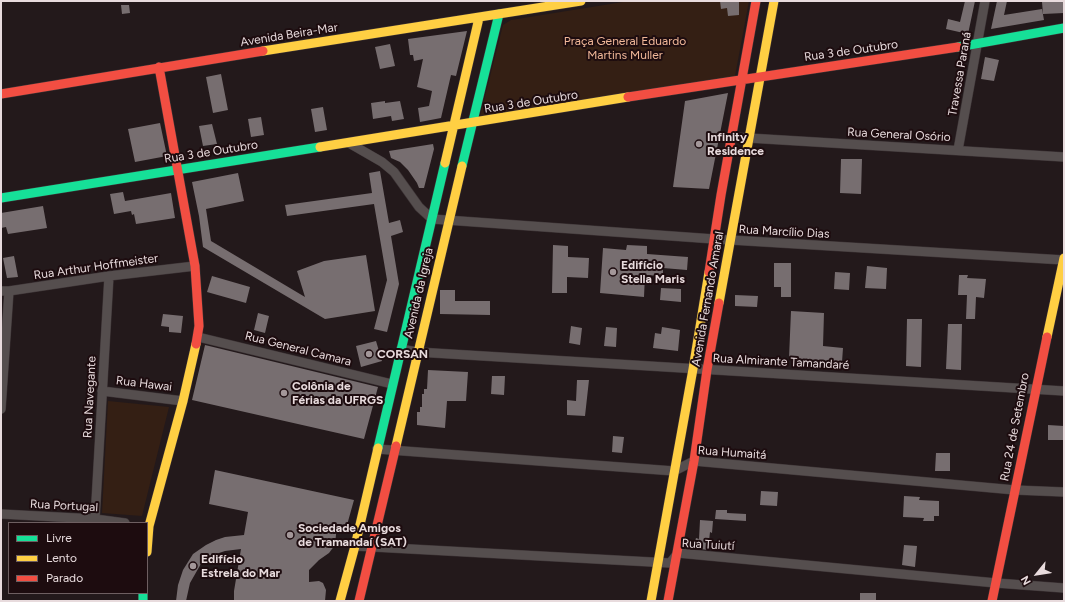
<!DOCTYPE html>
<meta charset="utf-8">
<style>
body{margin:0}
#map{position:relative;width:1065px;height:602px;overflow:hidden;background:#23191b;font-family:Figtree,sans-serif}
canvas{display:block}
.frame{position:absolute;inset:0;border:2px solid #e8dbdd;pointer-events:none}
.legend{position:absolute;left:8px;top:522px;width:140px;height:72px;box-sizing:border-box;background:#1d0c0f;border:1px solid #6e5f61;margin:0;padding:5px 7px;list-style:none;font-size:12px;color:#e8dbdd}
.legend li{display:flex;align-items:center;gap:8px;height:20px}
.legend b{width:20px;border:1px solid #6e5f61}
.north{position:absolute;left:1017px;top:554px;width:40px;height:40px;-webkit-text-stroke:3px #1d0c0f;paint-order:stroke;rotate:240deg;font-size:11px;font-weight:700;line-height:16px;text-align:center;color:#e8dbdd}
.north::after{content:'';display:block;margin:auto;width:14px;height:18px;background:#e8dbdd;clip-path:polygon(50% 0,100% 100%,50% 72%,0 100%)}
</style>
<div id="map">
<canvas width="1065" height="602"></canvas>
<div class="frame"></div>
<ul class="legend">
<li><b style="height:5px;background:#16e098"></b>Livre</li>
<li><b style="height:5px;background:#ffcf43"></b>Lento</li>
<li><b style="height:5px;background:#f24e42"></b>Parado</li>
</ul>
<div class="north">N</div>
</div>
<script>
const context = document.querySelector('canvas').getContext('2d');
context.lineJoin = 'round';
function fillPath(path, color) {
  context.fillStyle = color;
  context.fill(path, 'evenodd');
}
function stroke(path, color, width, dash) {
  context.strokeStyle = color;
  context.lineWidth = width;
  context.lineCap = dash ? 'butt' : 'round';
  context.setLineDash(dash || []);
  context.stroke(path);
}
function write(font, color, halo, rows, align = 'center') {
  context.font = font + ' Figtree,sans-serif';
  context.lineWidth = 4;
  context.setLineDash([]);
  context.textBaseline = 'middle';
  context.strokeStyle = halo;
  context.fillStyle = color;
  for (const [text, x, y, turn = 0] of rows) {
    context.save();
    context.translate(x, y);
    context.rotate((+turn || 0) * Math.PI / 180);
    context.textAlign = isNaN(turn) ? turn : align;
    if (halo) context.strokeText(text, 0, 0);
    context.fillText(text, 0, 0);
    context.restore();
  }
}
fillPath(new Path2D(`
 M629 1H749L735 76 480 116 503 25 511 20Z
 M108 401 169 407 142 516 102 513Z`), '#341f14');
fillPath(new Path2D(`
 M720 1H739V15L728 16 727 8 721 9Z
 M965 1H975L968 34 946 29 948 19 960 22Z
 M997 1H1007L1004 15 1042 9 1044 20 991 29Z
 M1064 1V13L1043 14 1042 2Z
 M121 5H129L130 13 122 14Z
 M467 31 456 76 451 75 441 118 420 122 418 108 429 106 432 91 417 87 423 59 414 61 413 55H410L408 39Z
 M390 44 395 66 380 69 375 47Z
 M985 57 999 60 994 81 981 79Z
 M221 74 228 110 213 113 206 77Z
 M728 93 709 189 673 187 685 101Z
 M385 101V103L400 101 404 119 392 121 391 116 373 119 371 103Z
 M323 107 327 130 315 132 311 109Z
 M261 117 264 135 251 137 248 119Z
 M160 123 167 156 135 162 128 129Z
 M212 124 217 144 203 146 199 126Z
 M433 144 434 149 424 188H419L417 183 408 170 400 162 391 158 389 151Z
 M841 159H862L861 194 840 193Z
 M380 171 389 223 400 220 403 232 391 236 399 284 387 332 374 329 387 280 374 204 287 216 285 205 372 193 369 173Z
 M238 173 244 201 206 209 211 241 305 297 297 271 324 261 366 255 375 311 325 319 203 247 199 216 192 182Z
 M123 192 125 201 171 193 175 218 136 224 134 214 132 215 131 211 114 214 110 194Z
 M43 206 47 228 8 234 6 227 1 228V213Z
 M553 245 568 246V257L589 258 588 278 567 277V293H552Z
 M627 245 647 246V254L688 257 687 270 663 268V276L645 275 644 297 600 293 603 248 626 250Z
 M14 256 18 277 7 278 3 258Z
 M774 263H791V297H781V287H774Z
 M867 266 887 268 886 289 865 288Z
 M835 272 850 273 849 290 834 289Z
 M959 275H968L967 278 986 279 984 298 976 297 975 319H966L967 295H958Z
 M212 276 250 287 246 303 207 292Z
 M661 288 681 289V302L660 300Z
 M440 290H455V301H490V315L440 314Z
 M735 295 758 296 757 307 735 306Z
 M791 311 824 313 823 346 843 348 842 362 789 358Z
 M258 313 269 316 265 333 254 330Z
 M163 314 183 316 181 333 169 332V327L161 326Z
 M907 319H922L921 367 906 366Z
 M948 324H962L961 370 946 369Z
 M571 326 582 328 580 345 569 343Z
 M606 327 617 328 616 347 604 346Z
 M662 327 680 330 678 351 653 348 655 333 661 334Z
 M376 341 382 361 361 367 356 346Z
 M205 345 378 387 364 439 192 400Z
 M428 370 468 372 466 401H447L445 428 417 425V412H420V407H422V394H424V389H427Z
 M492 376H505L504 395 491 394Z
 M577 380H589L585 416 567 415V400L576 401Z
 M1048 425 1064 426V440H1048Z
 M613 436 624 437 622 453 612 452Z
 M936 453H950V471H935Z
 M215 470 354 500 347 525 337 524 335 545 329 553 319 560 309 570V582L319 581 323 583 326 590 325 601H234V591L241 549 225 551 216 554 202 562 190 583 186 601H176L178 585 183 570 193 554 206 545 216 540 225 537 244 535 248 512 209 504Z
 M761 491 778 492 777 506 760 505Z
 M904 496 920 497 919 500 939 501V516H934V521H923L924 518 903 517Z
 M716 510H727V513L746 514V521L715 519Z
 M700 520 713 521 712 533 710 532 708 550 693 548 696 538 699 539Z
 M904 545 917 546 915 567 902 565Z
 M860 593H876V601H860Z`), '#776e70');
const street = new Path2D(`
 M732 137 1064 157
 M349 143 382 162 394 172 419 207 432 219 714 239 1064 260
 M958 150 985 1
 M1 291H9L109 276 195 266
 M198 337 392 384
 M401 349 417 352 1064 391
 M102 391 183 401
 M1 409 9 291
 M377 449 674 471 694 461 1015 490 1064 492
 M1 514 95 519 125 523
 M95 519 109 276
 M355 546 670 563 678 553 996 583 1064 588`);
const fast = new Path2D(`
 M958 47 1064 28
 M462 166 499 14
 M1 198 320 147
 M378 448 445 163
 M143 593V601`);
const slow = new Path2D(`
 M263 51 581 1
 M320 147 628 97
 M445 163 479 18
 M719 303 774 1
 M1047 337 1064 258
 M396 446 462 166
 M147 552 149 526 183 401 196 344
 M340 601 355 546 378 448
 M651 601 693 369 709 272`);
const jam = new Path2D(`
 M159 67 195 266 199 326 196 344
 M1 94 263 51
 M628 97 958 47
 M709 272 721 195 756 1
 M359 601 396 446
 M668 601 694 461 707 370 719 303
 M992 601 1047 337`);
stroke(street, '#3e3537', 10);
stroke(fast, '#3e3537', 10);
stroke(slow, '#3e3537', 10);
stroke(jam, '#3e3537', 10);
stroke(street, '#554e4e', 9);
stroke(fast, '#16e098', 9);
stroke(slow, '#ffcf43', 9);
stroke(jam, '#f24e42', 9);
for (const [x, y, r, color] of [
 [699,144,4,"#a39799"],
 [613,272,4,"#a39799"],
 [369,354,4,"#a39799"],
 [284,393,4,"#a39799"],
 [290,535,4,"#a39799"],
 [193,566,4,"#a39799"]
]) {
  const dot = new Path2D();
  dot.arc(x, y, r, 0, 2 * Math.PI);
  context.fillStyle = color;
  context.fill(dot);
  stroke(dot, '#1d0c0f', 1.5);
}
write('12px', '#e8dbdd', '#1d0c0f', [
 ["Avenida Beira-Mar",289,35,-9],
 ["Rua 3 de Outubro",851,51,-8],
 ["Travessa Paraná",960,74,-80],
 ["Rua 3 de Outubro",531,102,-9],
 ["Rua General Osório",899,135,3],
 ["Rua 3 de Outubro",211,152,-9],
 ["Rua Marcílio Dias",784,232,3],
 ["Rua Arthur Hoffmeister",96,267,-8],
 ["Avenida da Igreja",419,293,-77],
 ["Avenida Fernando Amaral",708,299,-80],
 ["Rua General Camara",298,349,14],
 ["Rua Almirante Tamandaré",781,362,3],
 ["Rua Hawai",144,384,7],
 ["Rua Navegante",90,397,-87],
 ["Rua 24 de Setembro",1015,427,-79],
 ["Rua Humaitá",732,453,4],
 ["Rua Portugal",64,506,3],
 ["Rua Tuiutí",708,545,3]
]);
write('12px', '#f0b798', '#1d0c0f', [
 ["Praça General Eduardo",625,41],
 ["Martins Muller",625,55]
]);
write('bold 12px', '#e8dbdd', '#1d0c0f', [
 ["Infinity",707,137],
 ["Residence",707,151],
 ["Edifício",621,265],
 ["Stella Maris",621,279],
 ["CORSAN",377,354],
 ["Colônia de",292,386],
 ["Férias da UFRGS",292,400],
 ["Sociedade Amigos",298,528],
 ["de Tramandaí (SAT)",298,542],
 ["Edifício",201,559],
 ["Estrela do Mar",201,573]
], 'left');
</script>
